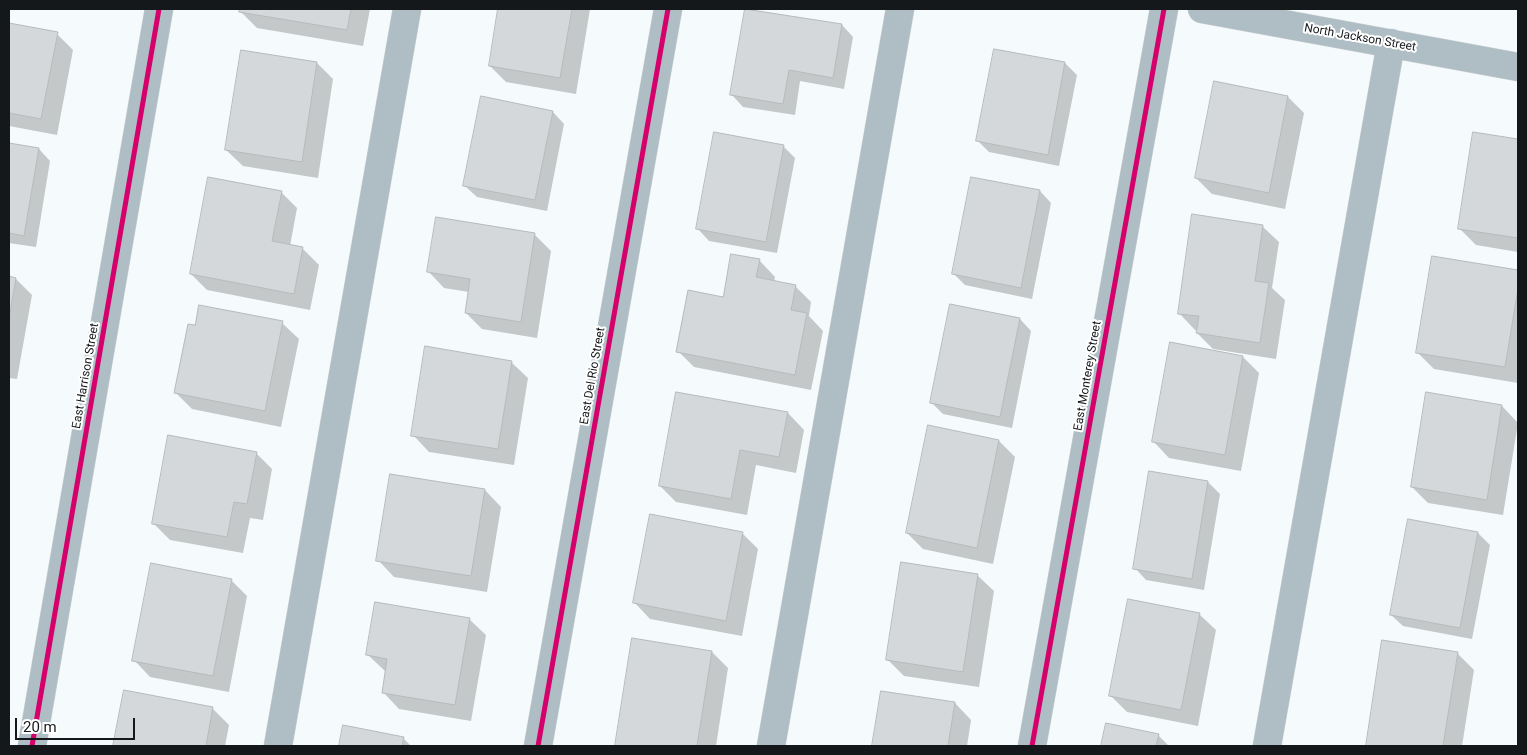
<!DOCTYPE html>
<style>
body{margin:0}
#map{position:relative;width:1527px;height:755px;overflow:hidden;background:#f5fafc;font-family:Roboto,sans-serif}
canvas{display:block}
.frame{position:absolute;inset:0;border:10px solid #14181a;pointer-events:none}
.scale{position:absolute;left:15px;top:718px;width:120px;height:22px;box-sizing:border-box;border:2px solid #14181a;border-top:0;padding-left:6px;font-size:15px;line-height:18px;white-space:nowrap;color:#14181a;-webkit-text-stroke:4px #fff;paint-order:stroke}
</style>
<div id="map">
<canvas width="1527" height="755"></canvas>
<div class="frame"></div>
<div class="scale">20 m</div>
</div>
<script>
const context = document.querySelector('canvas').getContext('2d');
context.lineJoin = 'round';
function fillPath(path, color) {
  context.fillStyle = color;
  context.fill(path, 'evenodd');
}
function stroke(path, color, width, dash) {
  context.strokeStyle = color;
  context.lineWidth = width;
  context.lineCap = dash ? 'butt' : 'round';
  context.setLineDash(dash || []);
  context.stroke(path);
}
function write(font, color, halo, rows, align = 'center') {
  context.font = font + ' Roboto,sans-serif';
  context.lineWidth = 4;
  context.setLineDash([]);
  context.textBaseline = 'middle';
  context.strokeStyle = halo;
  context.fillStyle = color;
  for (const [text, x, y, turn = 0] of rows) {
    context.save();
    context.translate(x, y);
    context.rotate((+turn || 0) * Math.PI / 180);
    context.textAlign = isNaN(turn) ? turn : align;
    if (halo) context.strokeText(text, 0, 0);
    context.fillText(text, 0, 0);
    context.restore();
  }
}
fillPath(new Path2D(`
 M241 9H370L363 46 257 28 241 12Z
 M499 9H590L576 94 506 82 490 66Z
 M746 9 842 25 853 37 844 89 800 81 795 115 743 107 732 95Z
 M9 25 57 34 73 50 57 135 9 126Z
 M317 63 333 79 318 178 243 166 226 150Z
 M1065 63 1077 75 1059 166 989 152 978 141Z
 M1215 83 1288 97 1304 113 1285 209 1212 194 1196 178Z
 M553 112 564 124 547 211 477 197 465 186Z
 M1474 133 1518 140V252L1476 245 1459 228Z
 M9 145 39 149 50 161 36 247 9 243Z
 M783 146 795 158 777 253 709 241 698 229Z
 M1040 191 1051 203 1032 299 965 285 953 273Z
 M281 192 297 208 290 246 302 248 319 265 310 310 207 290 191 274Z
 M1262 226 1279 242 1272 288 1285 300 1276 359 1213 349 1197 333 1198 330H1195L1179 313Z
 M534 234 551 251 537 338 482 329 466 313 469 292 444 288 428 271Z
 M1433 257 1518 271V383L1434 369 1417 352Z
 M759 260 775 277 774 282 795 286 811 302 809 316 823 331 811 390 694 367 678 351Z
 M9 278 16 279 32 295 17 379 9 378Z
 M1020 319 1031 331 1012 428 943 414 931 402Z
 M282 323 299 339 281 427 192 409 176 393Z
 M1243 357 1259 373 1241 471 1169 458 1153 441Z
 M511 362 528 378 514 465 429 452 413 435Z
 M1502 406 1518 423 1503 515 1428 503 1412 487Z
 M788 413 804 430 796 473 756 465 747 515 676 502 660 486Z
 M929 426 999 441 1015 457 993 564 923 549 907 533Z
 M256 453 272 469 263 520 250 518 243 553 170 540 153 523Z
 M1208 482 1220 494 1204 590 1146 580 1135 568Z
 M485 490 501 507 487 592 394 577 378 560Z
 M1409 520 1478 533 1490 545 1472 639 1403 626 1391 615Z
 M742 533 758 549 742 636 650 619 634 602Z
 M977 575 994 591 979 687 904 676 887 659Z
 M231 580 247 596 229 692 150 677 134 660Z
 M1199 614 1216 630 1198 726 1127 712 1111 696Z
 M469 619 486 635 471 721 399 709 383 692 386 672 368 655Z
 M633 639 712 652 728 668 716 746H616Z
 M1457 653 1474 670 1462 746H1368L1367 745Z
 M125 691 212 708 229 725 225 746H114Z
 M882 692 955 703 971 720 967 746H874Z
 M1107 724 1158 735 1169 746H1102Z
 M344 727 403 738 411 746H340Z`), '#0003');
const building = new Path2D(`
 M240 9H351L347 30 239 12Z
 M498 9H572L560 78 489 66Z
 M745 9 842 24 833 78 789 70 783 104 730 95Z
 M9 23 58 32 41 119 9 113Z
 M994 49 1065 62 1048 155 976 141Z
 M241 50 317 62 302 162 225 150Z
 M1214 81 1288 96 1269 193 1195 178Z
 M481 96 553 111 535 200 463 186Z
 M714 132 784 145 766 242 696 229Z
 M1473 132 1518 139V238L1458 229Z
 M9 143 39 148 24 236 9 233Z
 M208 177 282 191 272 241 303 247 294 294 190 274Z
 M971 177 1040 190 1021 288 952 274Z
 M1192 214 1263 225 1255 281 1269 283 1260 343 1196 333 1199 316 1178 314Z
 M436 217 535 233 521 322 465 313 470 279 427 272Z
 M731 254 760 259 756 277 796 285 791 310 807 313 795 375 676 352 688 290 723 297Z
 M1432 256 1518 270V289L1505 367 1416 353Z
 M9 276 16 278 9 319Z
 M950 304 1020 318 1000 417 930 403Z
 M199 305 283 321 265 411 174 393 188 324 195 325Z
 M1170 342 1243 356 1225 455 1152 442Z
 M425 346 512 361 498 449 411 436Z
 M676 392 788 412 779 457 740 450 731 499 659 486Z
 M1426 392 1502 405 1487 500 1411 487Z
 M928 425 999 440 977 548 906 533Z
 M168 435 257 452 247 504 234 502 227 537 152 524Z
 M1149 471 1208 481 1192 579 1133 569Z
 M390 474 485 489 471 576 376 561Z
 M650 514 743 532 726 621 633 603Z
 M1408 519 1478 532 1460 628 1390 615Z
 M901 562 978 574 963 672 886 660Z
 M151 563 232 579 213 676 132 661Z
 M1128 599 1200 613 1181 710 1109 696Z
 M375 602 470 618 455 705 382 693 387 659 366 655Z
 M632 638 712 651 697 746H615Z
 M1382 640 1458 652 1443 746H1366Z
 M124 690 213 707 206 746H113Z
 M881 691 955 702 948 746H872Z
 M1106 723 1159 734 1156 746H1101Z
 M343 725 404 737 402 746H339Z`);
fillPath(building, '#d4d8da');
stroke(building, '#b6babb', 1);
const minor = new Path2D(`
 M1202 9 1518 67
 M32 746 159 9
 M278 746 407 9
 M538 746 668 9
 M771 746 900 9
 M1032 746 1164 9
 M1267 746 1391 43`);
stroke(minor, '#d2d5d7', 29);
stroke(minor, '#afbec5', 28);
stroke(new Path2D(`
 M32 746 159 9
 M538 746 668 9
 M1032 746 1164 9`), '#d6006c', 5);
write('12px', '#14181a', '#fff', [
 ["North Jackson Street",1360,38,10],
 ["East Harrison Street",86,376,-80],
 ["East Del Rio Street",593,376,-80],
 ["East Monterey Street",1088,376,-80]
]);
</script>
